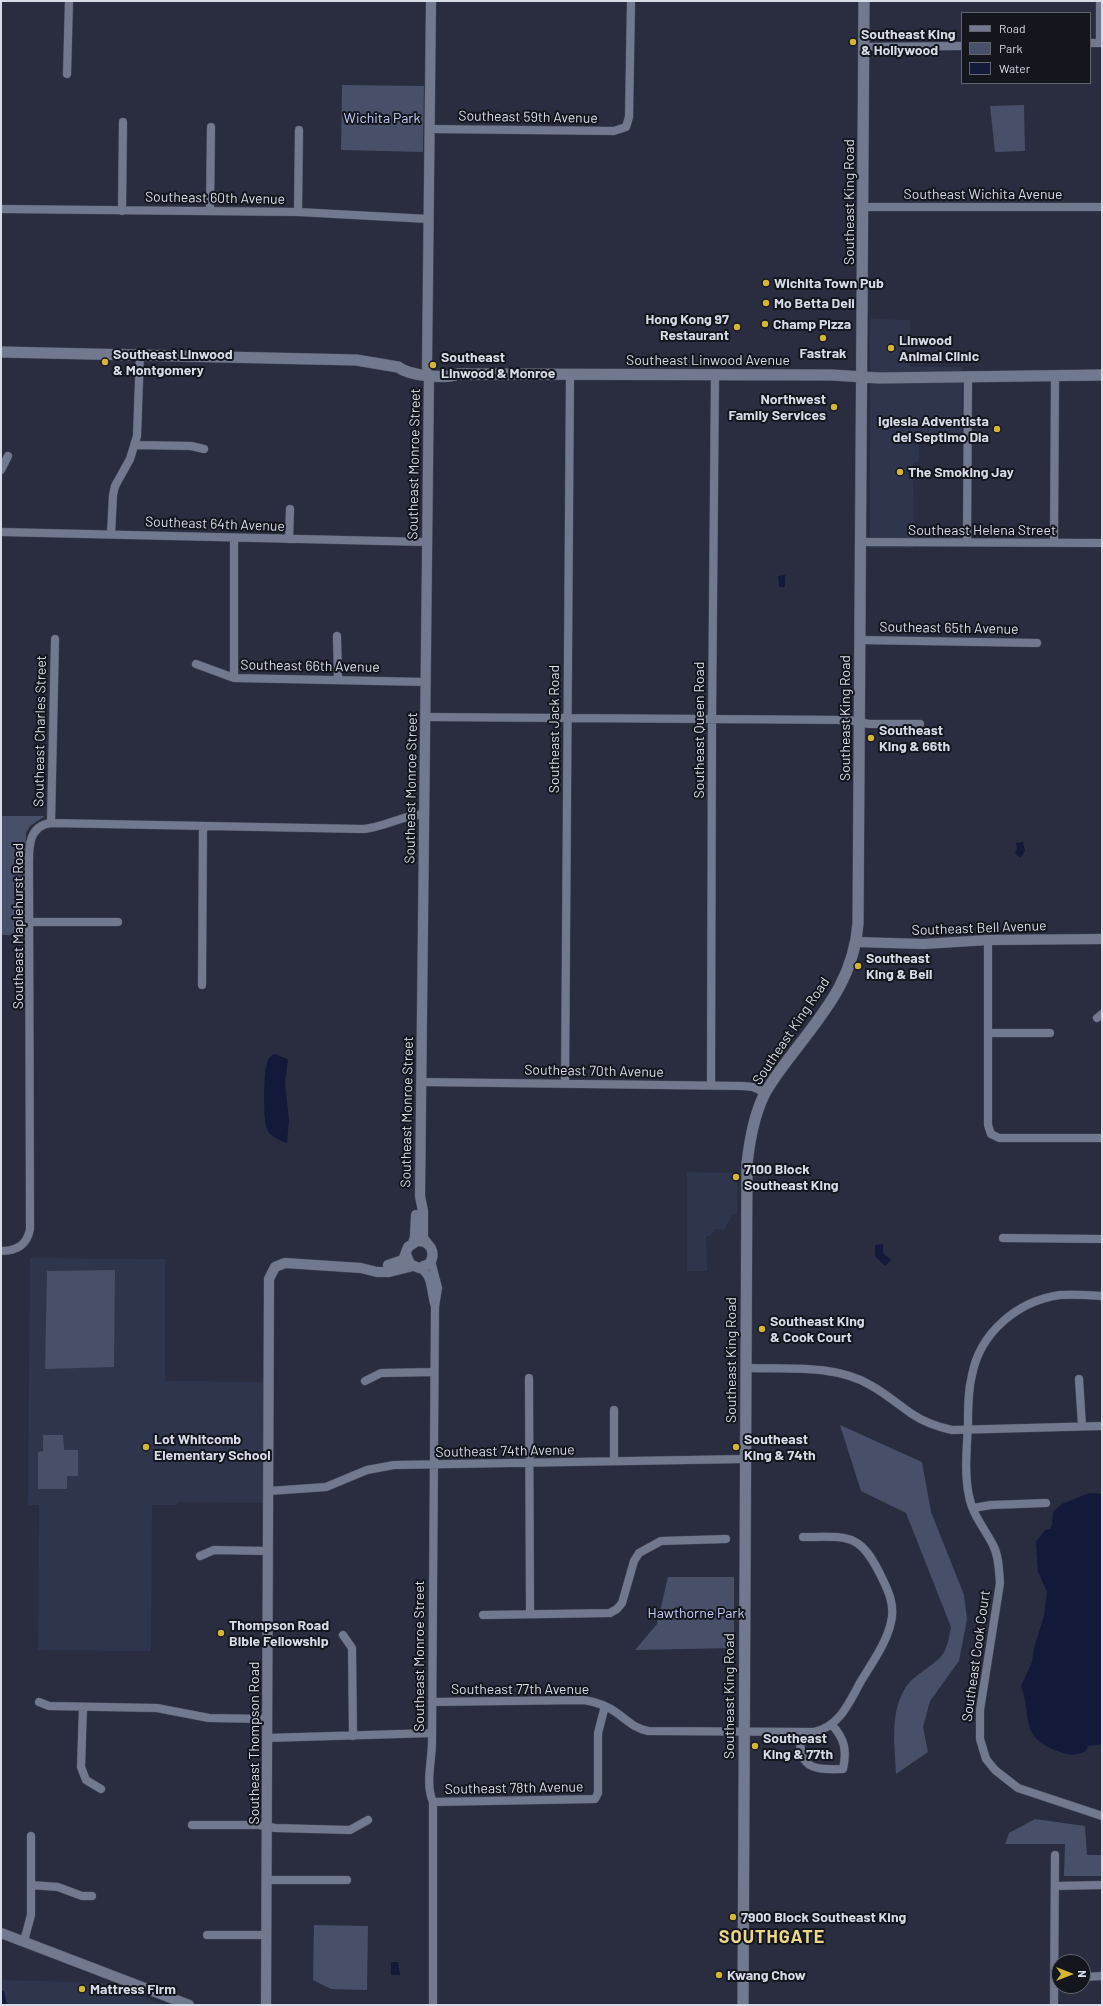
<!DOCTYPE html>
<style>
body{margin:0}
#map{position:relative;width:1103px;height:2006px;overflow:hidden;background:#292d3f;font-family:Barlow,sans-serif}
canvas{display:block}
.frame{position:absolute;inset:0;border:2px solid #d7dbe7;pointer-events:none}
.legend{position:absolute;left:961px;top:12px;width:130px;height:72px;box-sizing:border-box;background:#14161e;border:1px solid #62656e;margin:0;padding:5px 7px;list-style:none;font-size:12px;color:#d7dbe7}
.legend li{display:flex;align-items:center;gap:8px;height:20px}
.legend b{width:20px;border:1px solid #62656e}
.north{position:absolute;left:1051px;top:1954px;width:40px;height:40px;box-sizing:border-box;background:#14161e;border:1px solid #62656e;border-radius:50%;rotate:90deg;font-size:11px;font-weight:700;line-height:16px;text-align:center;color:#d7dbe7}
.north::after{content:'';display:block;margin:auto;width:14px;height:18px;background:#d4b535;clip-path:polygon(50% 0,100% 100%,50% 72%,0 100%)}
</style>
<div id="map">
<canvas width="1103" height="2006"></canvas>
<div class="frame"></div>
<ul class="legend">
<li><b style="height:5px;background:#72788d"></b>Road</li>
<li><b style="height:11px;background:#484f69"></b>Park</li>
<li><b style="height:11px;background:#131939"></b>Water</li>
</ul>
<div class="north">N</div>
</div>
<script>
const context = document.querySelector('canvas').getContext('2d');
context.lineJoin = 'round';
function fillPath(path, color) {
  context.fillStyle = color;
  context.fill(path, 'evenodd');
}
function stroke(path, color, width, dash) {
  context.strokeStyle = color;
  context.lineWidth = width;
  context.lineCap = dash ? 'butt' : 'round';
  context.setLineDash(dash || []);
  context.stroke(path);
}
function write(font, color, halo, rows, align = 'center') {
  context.font = font + ' Barlow,sans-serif';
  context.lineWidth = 4;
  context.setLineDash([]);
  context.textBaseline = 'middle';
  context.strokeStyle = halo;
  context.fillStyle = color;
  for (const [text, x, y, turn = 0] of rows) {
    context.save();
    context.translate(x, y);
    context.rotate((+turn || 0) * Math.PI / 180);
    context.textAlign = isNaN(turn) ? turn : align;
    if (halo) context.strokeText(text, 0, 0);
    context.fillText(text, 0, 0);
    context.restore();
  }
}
fillPath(new Path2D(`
 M870 319 910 320V367H962V435L919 436V461L913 463 914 548H870Z
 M687 1172 737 1173V1214H733L724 1230 715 1229 710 1236H706L707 1271H687Z
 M30 1258 165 1259V1381L263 1382V1503L177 1502V1505H152L151 1651 38 1650 39 1505H28Z
 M1 1980 108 1983 165 2005H1Z`), '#2f354d');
fillPath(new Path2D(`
 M342 85 424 86 423 152 341 150Z
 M1024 105 1025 151 995 152 990 106Z
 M1 816H45L30 826 26 833 25 935H1Z
 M115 1270 114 1367 45 1369 47 1271Z
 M840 1425 922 1462 931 1512 964 1595 967 1619 959 1661 930 1701 923 1727 928 1752 896 1774C895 1747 890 1717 903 1692 911 1675 932 1668 943 1654 948 1646 949 1636 951 1627L906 1513 861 1491Z
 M43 1435H63L64 1450H78V1476H67V1489H38V1452L43 1451Z
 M668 1577H734V1648L635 1650 657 1624Z
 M1035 1819 1085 1826 1087 1855H1102V1876H1064L1065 1844H1005L1009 1833Z
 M314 1925 368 1926 367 1990 331 1989 313 1980Z`), '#484f69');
fillPath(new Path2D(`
 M785 575V587H779L778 576Z
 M1023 842 1025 851 1020 858 1015 853 1017 849 1016 843Z
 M274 1054 288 1059 285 1083 289 1120 287 1143C280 1140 270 1137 267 1129 263 1121 263 1068 268 1060 269 1058 272 1055 274 1054Z
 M883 1244V1253L891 1260 885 1266 875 1256V1245Z
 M1089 1493 1102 1494V1742L1100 1745 1088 1746 1086 1751C1075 1756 1068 1755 1057 1751 1018 1735 1033 1718 1021 1686L1032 1662 1034 1648 1044 1616 1047 1592 1038 1572 1036 1542 1045 1530 1050 1529 1052 1525 1053 1512 1062 1504Z
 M798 1930H806V1944H798Z
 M391 1962H398L400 1975H391Z
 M1 1990 4 1991 7 2005H1Z`), '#131939');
const minor = new Path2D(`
 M1090 43H1102
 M1100 43V1
 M864 47 962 46
 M67 74 69 1
 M430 129 614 131 626 127 629 117 631 1
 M863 207H1102
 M1 209 298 212 428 219
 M122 211 123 122
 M210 211 211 127
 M298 212 299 130
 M135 445 191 446 204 449
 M1 470 8 456
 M1 532 427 542
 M111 534 113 495 115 486 130 459 137 436 140 354
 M289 539 290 509
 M861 542 1102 543
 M967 542 968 376
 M1054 543 1055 375
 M337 636 338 679
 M860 640 1037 643
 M196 664 234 678 426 682
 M234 678V538
 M425 717 849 720 869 724H920
 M51 823 55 639
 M31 922H118
 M988 940V1125L991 1134 999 1138H1102
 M202 985 203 826
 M1097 1018 1102 1014
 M989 1033H1050
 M421 1082 743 1086 753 1087 766 1093
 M565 1083 570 375
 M711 1085 712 720 715 374
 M1003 1238 1102 1239
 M1 1251C17 1251 27 1245 30 1229L29 868C29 850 27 826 51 823L363 829C385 827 403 815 424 814
 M431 1261 438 1288 435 1306 432 1742C432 1761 425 1784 433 1802V2005
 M419 1268C433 1274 430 1293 435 1306
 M1102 1296C1088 1295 1073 1294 1060 1295 1017 1301 980 1333 972 1375 968 1391 968 1407 968 1424 967 1447 964 1473 969 1496 972 1514 985 1529 993 1545 999 1556 999 1571 1000 1583L980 1710V1739L986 1759 995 1770 1018 1788 1102 1816
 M746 1368C786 1369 836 1364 872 1386 886 1394 899 1405 912 1414 924 1422 938 1427 952 1430L1102 1426
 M529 1378 530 1614
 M1079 1379 1082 1426
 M365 1381 381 1373 434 1372
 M614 1410V1461
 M269 1491 326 1487 367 1470 394 1465 746 1459
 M973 1508 991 1505 1046 1503
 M200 1556 214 1550 268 1551
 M483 1615 610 1613 617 1609 622 1603 634 1561 639 1553 661 1541 726 1539
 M343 1635 352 1648 353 1736
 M39 1702 49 1706 157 1708 209 1718 268 1719
 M432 1702 584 1700C596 1702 608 1706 617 1713 628 1721 634 1728 648 1731L814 1732C840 1726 849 1703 861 1681 872 1663 887 1642 891 1622 895 1606 889 1592 882 1578 860 1532 850 1537 803 1537
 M83 1707 81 1767 86 1780 101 1789
 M800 1732C799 1768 810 1770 843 1769 847 1751 845 1739 832 1725
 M267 1738 432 1733
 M433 1802 595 1799 598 1793V1733L605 1706
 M192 1825H259L275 1828 350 1830 368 1820
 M267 1880H347
 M31 1885 58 1887 82 1896H92
 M1055 1886 1102 1885
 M207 1935H267
 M24 1941 31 1915V1836
 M1083 1977 1102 1976
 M1054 2005 1055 1855`);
const tertiary = new Path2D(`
 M427 367 431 1
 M856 942 924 944 988 940 1102 939
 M413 1243 415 1237 416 1215
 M427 1243 423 1238V1211L420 1196 429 375
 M388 1265 403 1260 408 1247 417 1241C430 1240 437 1253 429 1264L419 1268 410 1264 406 1254
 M1 1933 189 2005
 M266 2005 269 1279 275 1267 285 1263 361 1268 377 1272H389L413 1266`);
const secondary = new Path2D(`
 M1 352 356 360 398 367C410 376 445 379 458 374L832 375 879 378 1102 375
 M743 2005 747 1163C750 1139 754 1115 765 1093 773 1079 783 1066 793 1053 825 1011 854 978 858 923L864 1`);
stroke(minor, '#444857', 9);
stroke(tertiary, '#444857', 11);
stroke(secondary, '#444857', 12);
stroke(minor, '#72788d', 8);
stroke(tertiary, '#72788d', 10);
stroke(secondary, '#72788d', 11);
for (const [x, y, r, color] of [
 [853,42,4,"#d4b535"],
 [766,283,4,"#d4b535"],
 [766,303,4,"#d4b535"],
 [765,324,4,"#d4b535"],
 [737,327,4,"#d4b535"],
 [823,338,4,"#d4b535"],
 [891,348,4,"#d4b535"],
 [105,362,4,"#d4b535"],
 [433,365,4,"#d4b535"],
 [834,407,4,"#d4b535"],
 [997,429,4,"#d4b535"],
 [900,472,4,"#d4b535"],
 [871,738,4,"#d4b535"],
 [858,966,4,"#d4b535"],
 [736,1177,4,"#d4b535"],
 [762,1329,4,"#d4b535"],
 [146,1447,4,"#d4b535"],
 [736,1447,4,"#d4b535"],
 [221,1633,4,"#d4b535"],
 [755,1746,4,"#d4b535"],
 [733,1917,4,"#d4b535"],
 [719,1975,4,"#d4b535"],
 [82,1989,4,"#d4b535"]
]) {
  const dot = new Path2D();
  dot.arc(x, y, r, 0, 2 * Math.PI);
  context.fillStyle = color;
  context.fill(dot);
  stroke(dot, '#14161e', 1.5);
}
write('bold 14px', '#d7dbe7', '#14161e', [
 ["Southeast King",861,34],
 ["& Hollywood",861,50],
 ["Wichita Town Pub",774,283],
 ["Mo Betta Deli",774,303],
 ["Hong Kong 97",729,319,"right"],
 ["Restaurant",729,335,"right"],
 ["Champ Pizza",773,324],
 ["Linwood",899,340],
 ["Animal Clinic",899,356],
 ["Fastrak",823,353,"center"],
 ["Southeast Linwood",113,354],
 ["& Montgomery",113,370],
 ["Southeast",441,357],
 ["Linwood & Monroe",441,373],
 ["Northwest",826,399,"right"],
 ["Family Services",826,415,"right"],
 ["Iglesia Adventista",989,421,"right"],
 ["del Septimo Dia",989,437,"right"],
 ["The Smoking Jay",908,472],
 ["Southeast",879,730],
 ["King & 66th",879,746],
 ["Southeast",866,958],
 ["King & Bell",866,974],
 ["7100 Block",744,1169],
 ["Southeast King",744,1185],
 ["Southeast King",770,1321],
 ["& Cook Court",770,1337],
 ["Lot Whitcomb",154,1439],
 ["Elementary School",154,1455],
 ["Southeast",744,1439],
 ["King & 74th",744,1455],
 ["Thompson Road",229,1625],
 ["Bible Fellowship",229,1641],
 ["Southeast",763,1738],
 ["King & 77th",763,1754],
 ["7900 Block Southeast King",741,1917],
 ["Kwang Chow",727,1975],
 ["Mattress Firm",90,1989]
], 'left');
write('14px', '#d7dbe7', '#14161e', [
 ["Southeast 59th Avenue",528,117,1],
 ["Southeast Wichita Avenue",983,194],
 ["Southeast 60th Avenue",215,198,1],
 ["Southeast King Road",849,202,-90],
 ["Southeast Linwood Avenue",708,360],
 ["Southeast Monroe Street",414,464,-89],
 ["Southeast 64th Avenue",215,524,2],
 ["Southeast Helena Street",982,530],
 ["Southeast 65th Avenue",949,628,1],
 ["Southeast 66th Avenue",310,666,1],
 ["Southeast King Road",845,718,-90],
 ["Southeast Jack Road",554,729,-90],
 ["Southeast Queen Road",699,730,-90],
 ["Southeast Charles Street",40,731,-89],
 ["Southeast Monroe Street",411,788,-89],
 ["Southeast Maplehurst Road",18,926,-90],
 ["Southeast Bell Avenue",979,928,-2],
 ["Southeast King Road",791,1031,-56],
 ["Southeast 70th Avenue",594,1071,1],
 ["Southeast Monroe Street",407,1112,-89],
 ["Southeast King Road",731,1360,-90],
 ["Southeast 74th Avenue",505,1451,-1],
 ["Southeast Monroe Street",419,1656,-90],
 ["Southeast Cook Court",976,1656,-82],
 ["Southeast 77th Avenue",520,1689],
 ["Southeast King Road",729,1696,-90],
 ["Southeast Thompson Road",254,1743,-90],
 ["Southeast 78th Avenue",514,1788,-1]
]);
write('14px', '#c6d1f8', '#14161e', [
 ["Wichita Park",382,118],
 ["Hawthorne Park",696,1613]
]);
context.letterSpacing = '1px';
write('bold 18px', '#ebd689', '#14161e', [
 ["SOUTHGATE",772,1937]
]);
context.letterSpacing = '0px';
</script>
